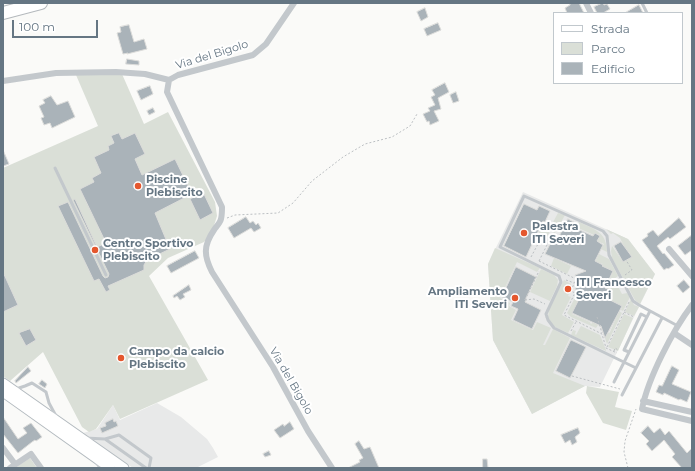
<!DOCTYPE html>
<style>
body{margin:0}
#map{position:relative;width:695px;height:471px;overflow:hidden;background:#fafaf8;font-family:Montserrat,sans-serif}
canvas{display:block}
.frame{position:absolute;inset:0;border:4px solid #657683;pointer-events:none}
.legend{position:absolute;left:553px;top:12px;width:130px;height:72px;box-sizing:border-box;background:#fff;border:1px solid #c1c8cd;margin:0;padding:5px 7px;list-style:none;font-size:12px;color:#657683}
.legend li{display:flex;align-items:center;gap:8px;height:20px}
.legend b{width:20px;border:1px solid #c1c8cd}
.scale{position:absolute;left:12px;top:20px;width:86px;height:18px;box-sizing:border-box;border:2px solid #657683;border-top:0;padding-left:5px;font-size:12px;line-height:14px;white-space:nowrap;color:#657683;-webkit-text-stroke:3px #fff;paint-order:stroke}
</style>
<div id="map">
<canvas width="695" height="471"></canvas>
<div class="frame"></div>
<ul class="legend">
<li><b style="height:5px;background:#fff"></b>Strada</li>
<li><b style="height:11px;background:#dadfd7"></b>Parco</li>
<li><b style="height:11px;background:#aab3b9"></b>Edificio</li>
</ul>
<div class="scale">100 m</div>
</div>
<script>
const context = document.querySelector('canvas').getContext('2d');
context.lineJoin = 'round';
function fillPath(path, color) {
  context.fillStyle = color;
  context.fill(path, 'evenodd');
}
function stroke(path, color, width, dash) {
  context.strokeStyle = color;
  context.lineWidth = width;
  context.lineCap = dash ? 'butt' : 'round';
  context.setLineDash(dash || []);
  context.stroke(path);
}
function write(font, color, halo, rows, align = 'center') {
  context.font = font + ' Montserrat,sans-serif';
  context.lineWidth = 4;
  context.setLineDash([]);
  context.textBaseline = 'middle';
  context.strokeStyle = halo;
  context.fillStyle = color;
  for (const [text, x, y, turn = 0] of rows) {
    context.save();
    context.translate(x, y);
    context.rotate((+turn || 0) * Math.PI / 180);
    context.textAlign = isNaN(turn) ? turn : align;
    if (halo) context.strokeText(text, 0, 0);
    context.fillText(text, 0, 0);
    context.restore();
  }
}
fillPath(new Path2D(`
 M523 192 628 239 655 274 600 387 585 386 532 414 493 340 488 264Z
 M157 403 181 417 207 439 213 448 218 457 196 468H133L83 433 97 429 113 405 120 420Z`), '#e8e9e9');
fillPath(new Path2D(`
 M122 74 144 124 168 112 215 202 217 216 212 232 204 242 168 258 149 276 208 380 120 419 113 405 96 429 89 432 82 427 43 352 10 381 3 376V168L98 126 76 75Z
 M558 213 565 215 555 233 550 231 545 241 534 243 544 222 551 226Z
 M579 222C594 229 607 232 607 252L601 249 604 244 597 241 600 235 595 233 594 235 576 227Z
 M606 229 628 239 655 274 640 304 635 300 612 258 611 251 612 246 623 262 632 257 629 252 624 254 626 250 620 238 613 233 611 234Z
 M495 248 540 268 537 272 517 262 500 298 510 303 509 306 516 310 511 320 533 330 537 322 551 328 543 345H545L553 329 570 338 553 373 585 386 532 414 493 340 488 264Z
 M599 254 609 259 618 276 614 279 622 294 627 293 630 297 623 311 621 310 622 306 605 298 610 290 605 288 609 281V278L610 279 613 271 602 266 603 264 595 262Z
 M554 258 571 266 567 274 551 266Z
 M541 269 554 275 558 280 557 286 550 301 530 292Z
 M564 280 571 284 568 291 570 292 568 296 571 297 562 315 574 322 568 333 555 327 545 317 548 316 549 309Z
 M577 294 580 296 572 314 590 322 591 324 593 322 598 325 596 328 571 317 567 313Z
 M631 299 634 305 639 307 634 316 625 312Z
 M619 311 622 313 607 344 605 338 608 333H609L610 332Z
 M624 314 633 318 618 351 608 347Z
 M581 326 600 335 606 350V351L571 335 573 330 576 331 575 334 576 335Z
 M587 386 619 392 615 407 632 411 626 430 603 423 586 393Z
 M30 458 37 468H15Z`), '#dadfd7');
const building = new Path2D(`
 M569 3H579L584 13H567L565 8 570 5Z
 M603 3 604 5 607 4 610 9 603 13H597L594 7Z
 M639 5 643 13H625Z
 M425 8 428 17 421 21 417 12Z
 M438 23 441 30 427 36 424 29Z
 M129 25 134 42 144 39 147 49 127 54 128 53 123 54 117 33 121 32 120 27Z
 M127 59 139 61V65L126 64Z
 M445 83 449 92 438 98 441 109 434 111 439 121 430 125 429 121 427 122 423 114 430 111 428 108 435 105 431 97 435 95 432 90Z
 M150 86 153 94 141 100 137 91Z
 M456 92 459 101 453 103 450 95Z
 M51 96 57 105 68 101 75 117 52 128 50 123 44 125 41 118 44 117 39 106 45 103 43 100Z
 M153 108 155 112 149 115 147 111Z
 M119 133 122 139 135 133 145 154 135 159 142 175 175 159 192 194 155 213 170 249 147 260 144 265V270L108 286 110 290 106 292 99 279 94 281 58 206 68 202 103 276 105 278 108 277 109 274 73 200 75 199 97 247 106 243 80 189 94 182 92 178 101 173 94 157 109 150 108 146 114 143 111 136Z
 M3 150 9 164 3 166Z
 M204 194 213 213 200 220 190 199Z
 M524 204 537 210 539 206 550 211 545 222 543 221 526 257 504 246Z
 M246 217 250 223 253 221 256 225 258 223 261 228 254 232 251 228 234 238 228 228Z
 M679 218 686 227 670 239 668 237 657 246 663 254 664 253 674 265 668 269 667 268 664 270 642 240 648 236 647 234 653 230 658 236Z
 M568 219 577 224 575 228 593 236 595 233 600 236 597 241 603 245 595 261 603 265 602 266 613 271 605 288 610 290 606 298 622 306 605 338 601 326 572 313 582 293 575 289 578 283 575 275 586 271 545 254 554 236 558 238Z
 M692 235V250L685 255 678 246Z
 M621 242 632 257 623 262 614 246Z
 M195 251 199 258 171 273 167 266Z
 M516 267 536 277 525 300H526L525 302 541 310 532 329 513 320 518 309 511 306 513 302 502 297Z
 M3 272 18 305 3 312Z
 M684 280 690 287 683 293 677 286Z
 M189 285 191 290 183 294 185 297 180 300 177 296 174 298 173 296Z
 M30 329 36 340 26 346 19 333Z
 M571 340 586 347 570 378 556 371Z
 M672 366 679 370 672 384 691 392 687 402 680 399 679 400 664 393 663 395 656 392 659 385 662 386Z
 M28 367 31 371 16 383 15 381Z
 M42 380 47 384 45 388 39 384Z
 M3 417 18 439 27 433 23 428 31 423 42 437 36 441 35 440 32 442 18 453 3 434Z
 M113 419 114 422 116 421 118 426 102 433 100 428 106 426 105 423Z
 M290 422 294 429 280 438 274 430 283 424 284 426Z
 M648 426 654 433 660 428 665 435 669 431 687 453 692 448V468H682L672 457 675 454 664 440 652 451 646 444 649 441 641 433Z
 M578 428 580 433 575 437 577 442 572 445 570 440 565 443 561 435Z
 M359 441 364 449 370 447 379 468H348L360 462 359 460 363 458 355 444Z
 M269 451 271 455 265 457 263 454Z
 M483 459H487L488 468H483Z`);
fillPath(building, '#aab3b9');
stroke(building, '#dcdcda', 1);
const secondary = new Path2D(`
 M3 383 124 468
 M3 392 110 468`);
const motorway = new Path2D(`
 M3 13 41 3`);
stroke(secondary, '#b3babf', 11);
stroke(motorway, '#b4b9bd', 14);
stroke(new Path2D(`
 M227 218 235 215 278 213 293 203 312 181 343 157 365 144 392 137 410 126 417 114
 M532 244 533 245
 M531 257 538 244
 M539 261 576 279 571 291 575 293 564 315 602 334 606 348 617 353
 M539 261 549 241
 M625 275 632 270 626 260
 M566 280 574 283
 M525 300 539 271
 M525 300 534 299 545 304
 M624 312 634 317
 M597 317 602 333
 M571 331 576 322
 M607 347 629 302
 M614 351 615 348 618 350
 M572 376 620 389
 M628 468 624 452 625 441 636 409`), '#bbbfc2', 1, [2, 2]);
stroke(new Path2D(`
 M642 3 647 13
 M55 168 106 275
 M629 352 624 350 641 314 647 317
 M636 368 554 328 548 320 546 314 561 282 559 276 500 247 524 196 603 231 607 236 609 255 633 301 639 305 678 326
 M614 382 650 311
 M16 389 25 386 32 383 46 392 49 403 56 416
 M622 395 662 318
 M85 438 105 439 119 435 151 458 149 468
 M105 439 146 468
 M96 462 100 468`), '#c3c8cc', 3);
stroke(new Path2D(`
 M294 3 266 44 253 55 178 75 169 80 167 92 222 207C222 211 222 215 221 219 220 223 216 227 214 230 203 246 204 256 212 272L273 367 308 431 332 468
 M586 3 591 13
 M3 81 56 73 116 72 145 74 169 80
 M669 249 692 276
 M692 305C673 330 648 378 642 409L692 421
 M674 333 692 345
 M643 401 692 412
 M3 448 15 464
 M10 468 31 454 41 468`), '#c3c8cc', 6);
stroke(secondary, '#fff', 9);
stroke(motorway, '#fff', 12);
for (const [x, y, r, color] of [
 [138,186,4,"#e4572e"],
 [524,233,4,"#e4572e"],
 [95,250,4,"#e4572e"],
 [568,289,4,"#e4572e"],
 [515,298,4,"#e4572e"],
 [121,358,4,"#e4572e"]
]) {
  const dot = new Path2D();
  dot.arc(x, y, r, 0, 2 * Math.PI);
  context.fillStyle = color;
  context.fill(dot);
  stroke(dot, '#fff', 1.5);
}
write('11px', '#657683', '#fff', [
 ["Via del Bigolo",212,55,-17],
 ["Via del Bigolo",291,381,60]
]);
write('bold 11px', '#657683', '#fff', [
 ["Piscine",146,180],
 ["Plebiscito",146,193],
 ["Palestra",532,227],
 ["ITI Severi",532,240],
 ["Centro Sportivo",103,244],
 ["Plebiscito",103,257],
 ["ITI Francesco",576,283],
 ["Severi",576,296],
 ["Ampliamento",507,292,"right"],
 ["ITI Severi",507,305,"right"],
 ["Campo da calcio",129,352],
 ["Plebiscito",129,365]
], 'left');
</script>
